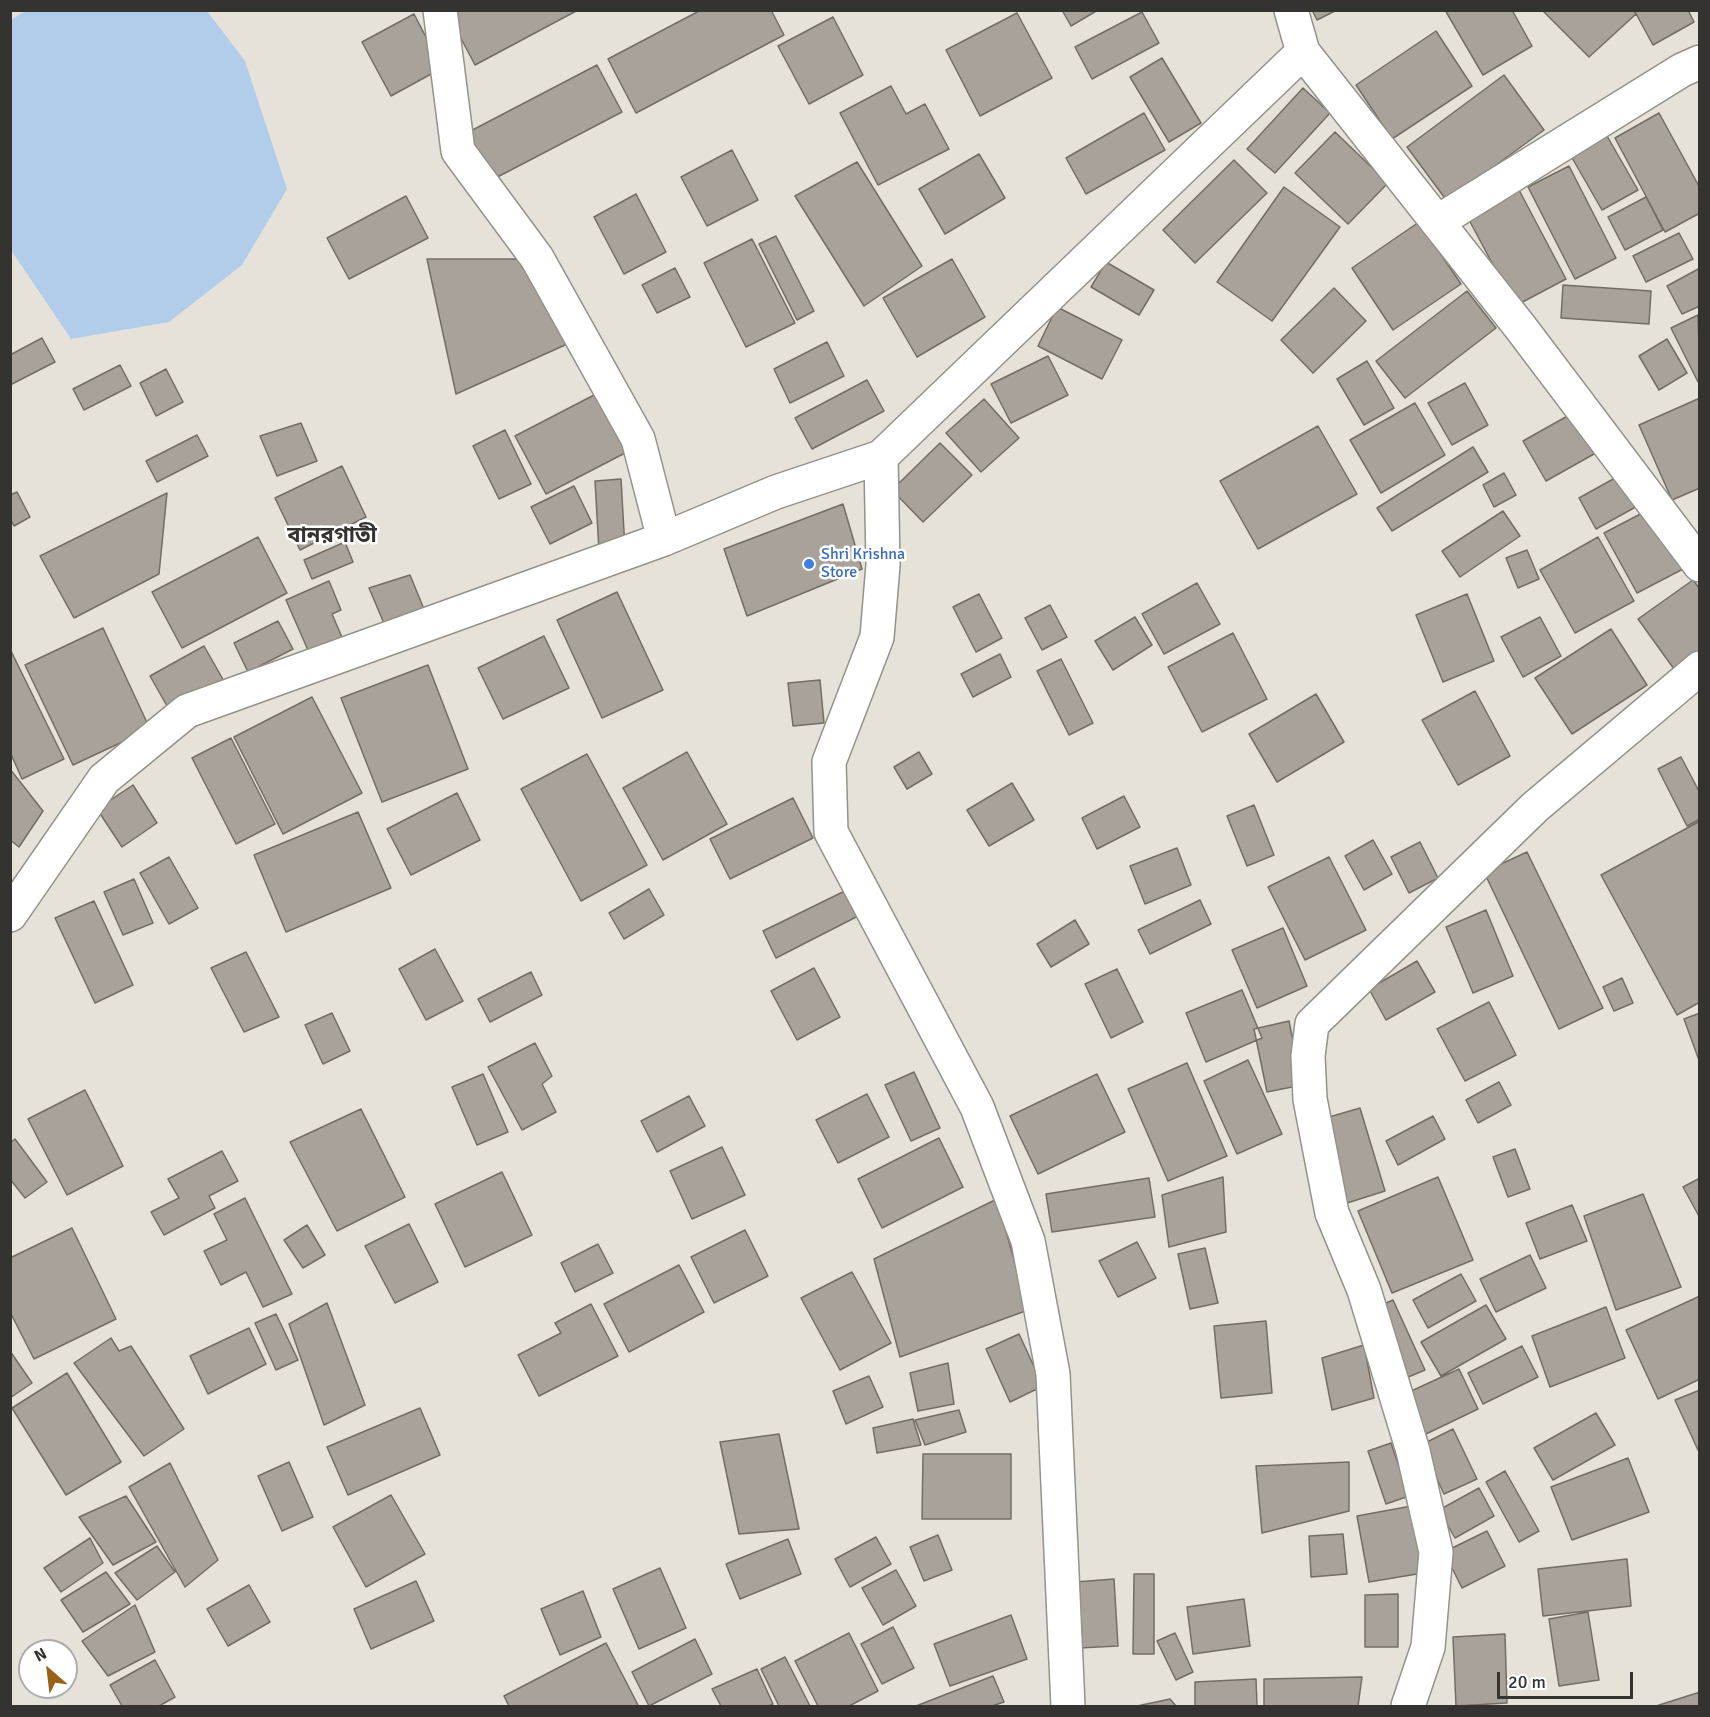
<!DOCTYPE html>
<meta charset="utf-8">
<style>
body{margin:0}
#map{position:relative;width:1710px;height:1717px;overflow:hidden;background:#e6e2d9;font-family:Signika,sans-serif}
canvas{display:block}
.frame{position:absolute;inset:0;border:12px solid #353330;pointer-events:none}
.north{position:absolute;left:18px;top:1639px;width:60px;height:60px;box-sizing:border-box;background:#fff;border:2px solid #aeadac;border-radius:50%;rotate:332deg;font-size:16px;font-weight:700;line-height:24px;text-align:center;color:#353330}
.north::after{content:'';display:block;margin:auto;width:21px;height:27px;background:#986319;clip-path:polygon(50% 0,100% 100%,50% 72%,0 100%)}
.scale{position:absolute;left:1497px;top:1672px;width:136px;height:27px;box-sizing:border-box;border:3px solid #353330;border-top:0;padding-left:8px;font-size:18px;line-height:21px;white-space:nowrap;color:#353330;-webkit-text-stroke:4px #fff;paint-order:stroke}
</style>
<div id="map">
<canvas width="1710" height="1717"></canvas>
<div class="frame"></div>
<div class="north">N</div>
<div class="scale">20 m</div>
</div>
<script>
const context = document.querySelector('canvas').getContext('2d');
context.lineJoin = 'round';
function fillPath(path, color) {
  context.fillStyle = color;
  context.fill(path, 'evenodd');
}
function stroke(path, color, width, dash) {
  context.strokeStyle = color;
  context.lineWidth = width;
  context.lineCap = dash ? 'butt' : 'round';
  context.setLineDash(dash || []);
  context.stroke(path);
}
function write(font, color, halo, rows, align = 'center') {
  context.font = font + ' Signika,"Noto Sans Bengali",sans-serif';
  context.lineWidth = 5;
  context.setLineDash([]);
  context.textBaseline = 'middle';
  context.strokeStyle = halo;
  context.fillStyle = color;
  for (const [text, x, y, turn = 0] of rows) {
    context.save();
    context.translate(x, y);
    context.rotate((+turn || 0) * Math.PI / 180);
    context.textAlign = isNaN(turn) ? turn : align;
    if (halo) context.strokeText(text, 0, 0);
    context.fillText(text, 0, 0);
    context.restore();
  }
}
fillPath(new Path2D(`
 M25 11H207L245 61 287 189 242 265 169 322 71 339 11 250V20Z`), '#b2cdea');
const building = new Path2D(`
 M446 10H578L475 65Z
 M701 10H771L784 35 636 113 608 59Z
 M1062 10H1098L1071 26Z
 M1312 10H1337L1317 20Z
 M1445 10H1512L1532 46 1483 75Z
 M1542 10H1633L1636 14 1589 57Z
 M1634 10H1688L1694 22 1653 45Z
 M1142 12 1159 43 1092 79 1075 47Z
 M1017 13 1052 78 980 116 946 50Z
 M414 14 442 68 391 96 362 42Z
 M833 17 863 75 809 104 778 46Z
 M1436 31 1472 86 1392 139 1356 85Z
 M1162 58 1201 123 1169 142 1130 77Z
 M597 65 622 112 486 183 461 136Z
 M1504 75 1544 130 1447 201 1407 147Z
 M891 86 906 114 925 104 949 149 878 185 840 113Z
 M1303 88 1330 113 1275 173 1247 149Z
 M1144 113 1165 150 1086 194 1066 158Z
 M1659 113 1700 188V213L1665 232 1615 138Z
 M1603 129 1638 190 1602 210 1567 149Z
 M1335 132 1388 183 1348 224 1295 173Z
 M732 150 758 200 707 226 681 177Z
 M979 154 1005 198 945 234 919 189Z
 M1234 160 1267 193 1195 263 1163 230Z
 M857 162 922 266 864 306 795 196Z
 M1569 166 1616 258 1575 279 1528 187Z
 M1284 187 1340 227 1272 321 1217 282Z
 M1519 190 1566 279 1515 306 1468 218Z
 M636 194 666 252 624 274 594 217Z
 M406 196 428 238 349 279 327 238Z
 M1646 197 1663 230 1625 250 1608 217Z
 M1419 222 1461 284 1393 330 1352 268Z
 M1679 233 1693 259 1646 282 1633 256Z
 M776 236 814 311 797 320 759 244Z
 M752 239 795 323 746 347 704 263Z
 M427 259H529L574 341 456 394Z
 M952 259 985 317 917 357 883 298Z
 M1106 262 1154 290 1139 315 1091 287Z
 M675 268 690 297 657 313 642 285Z
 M1700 268V306L1682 314 1667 286Z
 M1563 285 1651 291 1649 324 1561 318Z
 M1334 288 1366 321 1313 373 1281 340Z
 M1467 291 1496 328 1405 398 1376 361Z
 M1057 307 1122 340 1102 379 1038 346Z
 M1698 315 1700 381 1698 382 1671 328Z
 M42 338 55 362 10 385V355Z
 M1667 339 1687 373 1659 390 1639 356Z
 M827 342 844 376 790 403 774 369Z
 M1048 356 1068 395 1011 423 991 384Z
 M1367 361 1394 408 1364 425 1337 379Z
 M120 365 131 386 84 410 73 389Z
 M166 369 183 402 156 416 140 383Z
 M867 380 884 411 812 449 795 418Z
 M1465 383 1488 425 1452 445 1428 403Z
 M596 394 627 452 546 494 515 436Z
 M1700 398V488L1672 500 1639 425Z
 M984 399 1019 438 981 472 946 433Z
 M1415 403 1445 455 1381 493 1350 440Z
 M1571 414 1594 454 1546 481 1523 441Z
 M301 423 317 461 277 476 260 436Z
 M1318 426 1357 494 1258 549 1220 481Z
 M505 430 531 484 499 499 473 446Z
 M197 435 208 456 157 482 146 461Z
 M940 443 972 475 923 522 892 490Z
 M1473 447 1488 472 1392 531 1377 508Z
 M342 466 366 517 300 550 275 498Z
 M1504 473 1516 495 1494 507 1483 485Z
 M1624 473 1641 504 1596 529 1579 498Z
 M621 479 625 549 599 551 595 481Z
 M574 486 592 523 550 544 531 507Z
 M17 492 30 517 14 526 10 518V495Z
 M167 493 159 574 74 618 40 556Z
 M843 504 862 569 747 616 724 549Z
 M1650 509 1683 569 1637 593 1604 533Z
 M1503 511 1520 536 1460 577 1442 551Z
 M258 537 287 593 182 648 152 592Z
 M1598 537 1634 601 1575 633 1540 570Z
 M345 542 353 562 312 579 304 560Z
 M1527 550 1539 579 1518 588 1506 558Z
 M410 575 426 614 386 628 369 588Z
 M1693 580 1700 589V650L1674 669 1638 619Z
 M329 581 341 610 332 614 344 642 311 657 286 600Z
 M1197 583 1220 624 1164 654 1142 614Z
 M617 592 663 690 602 718 557 620Z
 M979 594 1002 638 976 652 953 607Z
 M1467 594 1494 661 1443 682 1416 615Z
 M1050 605 1067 637 1042 650 1025 618Z
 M1135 617 1152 645 1113 670 1095 641Z
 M1540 617 1561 656 1523 677 1501 637Z
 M278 621 293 649 248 672 234 643Z
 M103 628 150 729 73 765 25 665Z
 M1611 629 1647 685 1572 734 1535 678Z
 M1233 633 1267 699 1202 732 1168 667Z
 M544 636 569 688 503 719 478 668Z
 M204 646 225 683 171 713 150 676Z
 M10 649 64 759 22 779 10 752Z
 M1000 654 1011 677 973 697 961 674Z
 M1061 659 1093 723 1069 735 1037 671Z
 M428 665 468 769 382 802 341 698Z
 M820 680 824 723 793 726 788 683Z
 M1475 691 1510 756 1458 785 1422 720Z
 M1316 694 1344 742 1277 782 1249 734Z
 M312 697 362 793 283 834 234 737Z
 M231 738 275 824 236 844 192 758Z
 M687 752 727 824 663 860 623 788Z
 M919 752 932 774 907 789 894 767Z
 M587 754 647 865 581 901 521 789Z
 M1681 757 1700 793V819L1687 826 1658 769Z
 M10 769 43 811 19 847 10 840Z
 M1012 783 1034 820 989 846 967 810Z
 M133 785 157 823 122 847 97 809Z
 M457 793 480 840 411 875 387 829Z
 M1124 796 1140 827 1097 849 1082 818Z
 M793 798 813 838 730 879 710 839Z
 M1254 805 1274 855 1247 866 1227 816Z
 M358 812 391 888 286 932 254 855Z
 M1700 821V1002L1677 1015 1601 875Z
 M1373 840 1392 874 1364 890 1345 856Z
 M1420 842 1438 878 1409 893 1391 857Z
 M1177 848 1191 885 1145 904 1130 866Z
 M1527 852 1603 1008 1559 1029 1484 872Z
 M169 857 198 908 169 924 140 873Z
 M1329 857 1366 930 1305 960 1268 887Z
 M134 879 153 923 123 935 104 892Z
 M851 888 864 913 776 958 763 931Z
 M649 889 664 915 624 939 609 913Z
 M1200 900 1211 924 1150 954 1138 930Z
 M94 901 133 985 95 1003 55 918Z
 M1486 910 1513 976 1473 993 1446 927Z
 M1075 920 1089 944 1051 967 1037 944Z
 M1283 928 1307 986 1257 1008 1232 950Z
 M435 949 463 1001 426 1020 399 969Z
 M246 952 279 1017 244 1032 211 968Z
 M1417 961 1435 992 1386 1020 1369 989Z
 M814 968 840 1017 797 1040 771 991Z
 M1117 969 1143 1022 1111 1038 1085 984Z
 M531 972 542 995 490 1022 478 999Z
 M1622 978 1633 1003 1614 1011 1603 987Z
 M1242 990 1262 1038 1206 1062 1186 1013Z
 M1489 1002 1516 1055 1465 1081 1437 1029Z
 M332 1013 350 1051 323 1064 305 1025Z
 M1700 1013V1063L1684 1019Z
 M1289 1021 1302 1085 1267 1092 1254 1029Z
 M535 1043 552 1076 542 1084 556 1112 522 1130 488 1067Z
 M1248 1060 1282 1134 1237 1154 1204 1081Z
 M1187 1063 1227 1156 1168 1181 1128 1089Z
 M914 1072 940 1128 911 1141 885 1085Z
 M483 1074 508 1132 477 1145 452 1087Z
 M1097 1074 1125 1132 1038 1174 1010 1116Z
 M1499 1082 1511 1105 1478 1123 1466 1100Z
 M85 1090 123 1166 67 1195 28 1119Z
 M867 1094 889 1137 838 1163 816 1120Z
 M689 1096 705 1126 657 1152 641 1121Z
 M1360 1108 1385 1191 1344 1204 1319 1120Z
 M361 1109 405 1197 337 1231 290 1142Z
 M1433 1116 1445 1139 1398 1165 1386 1141Z
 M939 1138 963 1187 882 1228 858 1179Z
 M15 1139 47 1182 25 1198 10 1179V1143Z
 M722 1147 745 1195 692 1219 670 1171Z
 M1515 1149 1530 1189 1508 1197 1493 1157Z
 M222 1151 238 1181 209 1196 215 1208 164 1235 151 1212 179 1198 168 1179Z
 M502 1172 532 1235 465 1267 435 1204Z
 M1223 1177 1226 1232 1169 1247 1162 1195Z
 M1438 1177 1473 1260 1392 1293 1358 1211Z
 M1149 1178 1155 1217 1052 1232 1046 1194Z
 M1700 1178V1218L1683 1187Z
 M1643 1194 1681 1287 1616 1310 1584 1216Z
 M245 1198 292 1294 263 1307 246 1272 221 1285 204 1251 227 1240 214 1214Z
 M997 1199 1028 1310 900 1357 874 1259Z
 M1572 1205 1587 1241 1540 1259 1526 1223Z
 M409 1224 438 1282 395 1303 365 1246Z
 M307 1225 325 1255 303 1268 284 1240Z
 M72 1228 116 1319 34 1359 10 1312V1258Z
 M745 1230 768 1276 714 1303 691 1257Z
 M1137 1242 1156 1278 1118 1297 1099 1261Z
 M598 1244 613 1273 575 1292 561 1263Z
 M1205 1248 1218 1303 1190 1309 1178 1254Z
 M1530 1255 1546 1288 1496 1312 1480 1279Z
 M679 1265 704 1312 629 1352 604 1304Z
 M852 1272 891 1343 840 1370 801 1298Z
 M1461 1274 1476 1301 1428 1328 1413 1300Z
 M1700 1296V1379L1658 1399 1626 1330Z
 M1393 1300 1425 1370 1406 1378 1375 1308Z
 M327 1303 365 1405 324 1425 289 1324Z
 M591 1304 618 1356 539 1396 518 1355 561 1333 555 1323Z
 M1486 1305 1506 1339 1441 1376 1421 1342Z
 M1606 1307 1625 1358 1550 1387 1532 1336Z
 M276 1314 298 1360 276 1370 255 1323Z
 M1266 1321 1272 1393 1221 1398 1214 1326Z
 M249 1328 266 1364 208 1394 190 1356Z
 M1019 1334 1043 1386 1010 1402 986 1349Z
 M111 1338 119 1351 131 1346 184 1429 144 1456 74 1363Z
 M1364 1345 1374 1398 1332 1410 1322 1358Z
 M1522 1346 1538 1377 1483 1404 1468 1373Z
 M10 1351 32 1383 10 1398Z
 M948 1363 954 1404 918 1411 910 1373Z
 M1459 1369 1478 1409 1426 1434 1407 1393Z
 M67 1373 121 1462 66 1495 12 1408Z
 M869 1376 883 1407 846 1424 833 1391Z
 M1700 1390V1450H1698L1675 1400Z
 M420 1408 440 1455 348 1495 327 1447Z
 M959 1410 966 1432 925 1445 915 1420Z
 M1596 1413 1615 1445 1553 1480 1534 1448Z
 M913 1419 921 1445 877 1453 873 1428Z
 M1453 1429 1477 1479 1444 1494 1421 1445Z
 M779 1434 799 1529 739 1534 720 1442Z
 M1391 1443 1409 1496 1386 1504 1368 1451Z
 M923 1454H1011V1519H922Z
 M1628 1458 1649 1512 1572 1540 1551 1487Z
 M289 1462 313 1517 282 1531 258 1476Z
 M1349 1462V1511L1262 1533 1256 1466Z
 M170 1463 218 1560 185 1587 129 1487Z
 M1505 1471 1539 1531 1519 1542 1486 1482Z
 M1479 1488 1494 1516 1455 1538 1439 1510Z
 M391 1495 425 1554 366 1587 333 1527Z
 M126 1496 156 1542 113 1565 79 1517Z
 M1417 1505 1429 1572 1369 1582 1357 1516Z
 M1487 1531 1505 1566 1462 1588 1444 1552Z
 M1343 1534 1347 1574 1311 1577 1309 1536Z
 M938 1535 952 1570 924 1581 910 1547Z
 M876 1537 891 1564 850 1587 835 1559Z
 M90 1538 103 1563 61 1592 44 1568Z
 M788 1539 801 1574 740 1599 726 1564Z
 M157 1546 175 1572 137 1600 115 1573Z
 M1627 1559 1631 1606 1543 1616 1538 1569Z
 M660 1568 686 1628 639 1649 613 1589Z
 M896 1570 916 1606 883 1625 862 1588Z
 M106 1572 130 1604 83 1632 61 1600Z
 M1134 1574H1154V1654H1133Z
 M1114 1579 1118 1646 1079 1648 1075 1582Z
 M416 1581 434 1621 371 1649 354 1609Z
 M249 1585 270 1622 228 1646 207 1609Z
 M583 1591 601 1637 560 1655 541 1609Z
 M1398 1594V1647H1365V1595Z
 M1244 1599 1250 1646 1193 1654 1187 1607Z
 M135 1605 155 1652 108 1676 82 1641Z
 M1588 1612 1599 1680 1559 1686 1549 1619Z
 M1011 1615 1027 1659 950 1686 934 1644Z
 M893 1627 914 1668 882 1684 861 1644Z
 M849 1633 878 1691 849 1706H818L795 1661Z
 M1175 1633 1193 1672 1176 1680 1157 1641Z
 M1505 1634 1507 1703 1456 1706 1453 1637Z
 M695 1639 712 1674 649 1706 632 1672Z
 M606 1643 638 1705 635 1706H509L504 1696Z
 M785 1657 810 1706H779L761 1669Z
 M155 1660 175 1697 159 1706H122L110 1685Z
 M757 1669 773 1704 768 1706H721L712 1689Z
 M993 1676 1004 1702 992 1706H916Z
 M1362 1677 1358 1706H1264V1679Z
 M1256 1679 1257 1706H1195V1682Z
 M1700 1692V1706H1656Z
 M1170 1699 1176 1706H1137Z`);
fillPath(building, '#a8a29b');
stroke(building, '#736d66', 1.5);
const street = new Path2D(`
 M440 10 458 151 537 258 638 439 664 539
 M1303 52 1521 328 1700 565
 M1437 222 1682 70 1700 62
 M881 457 883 565 877 637 829 762 831 832 977 1107 1028 1241 1053 1374 1068 1706
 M10 915 104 779 187 711 664 539 776 492 881 457 1303 52 1291 10
 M1408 1706 1428 1647 1436 1552 1413 1451 1364 1290 1332 1213 1310 1099 1308 1056 1312 1024 1535 807 1700 668`);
stroke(street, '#959289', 36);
stroke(street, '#fff', 33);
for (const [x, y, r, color] of [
 [809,564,6,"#3f7fe0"]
]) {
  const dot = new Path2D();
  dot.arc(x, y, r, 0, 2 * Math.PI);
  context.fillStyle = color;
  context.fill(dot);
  stroke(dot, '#fff', 2);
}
write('16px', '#366cbe', '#fff', [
 ["Shri Krishna",821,555],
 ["Store",821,573]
], 'left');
write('bold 22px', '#353330', '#fff', [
 ["বানরগাতী",332,536]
]);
</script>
